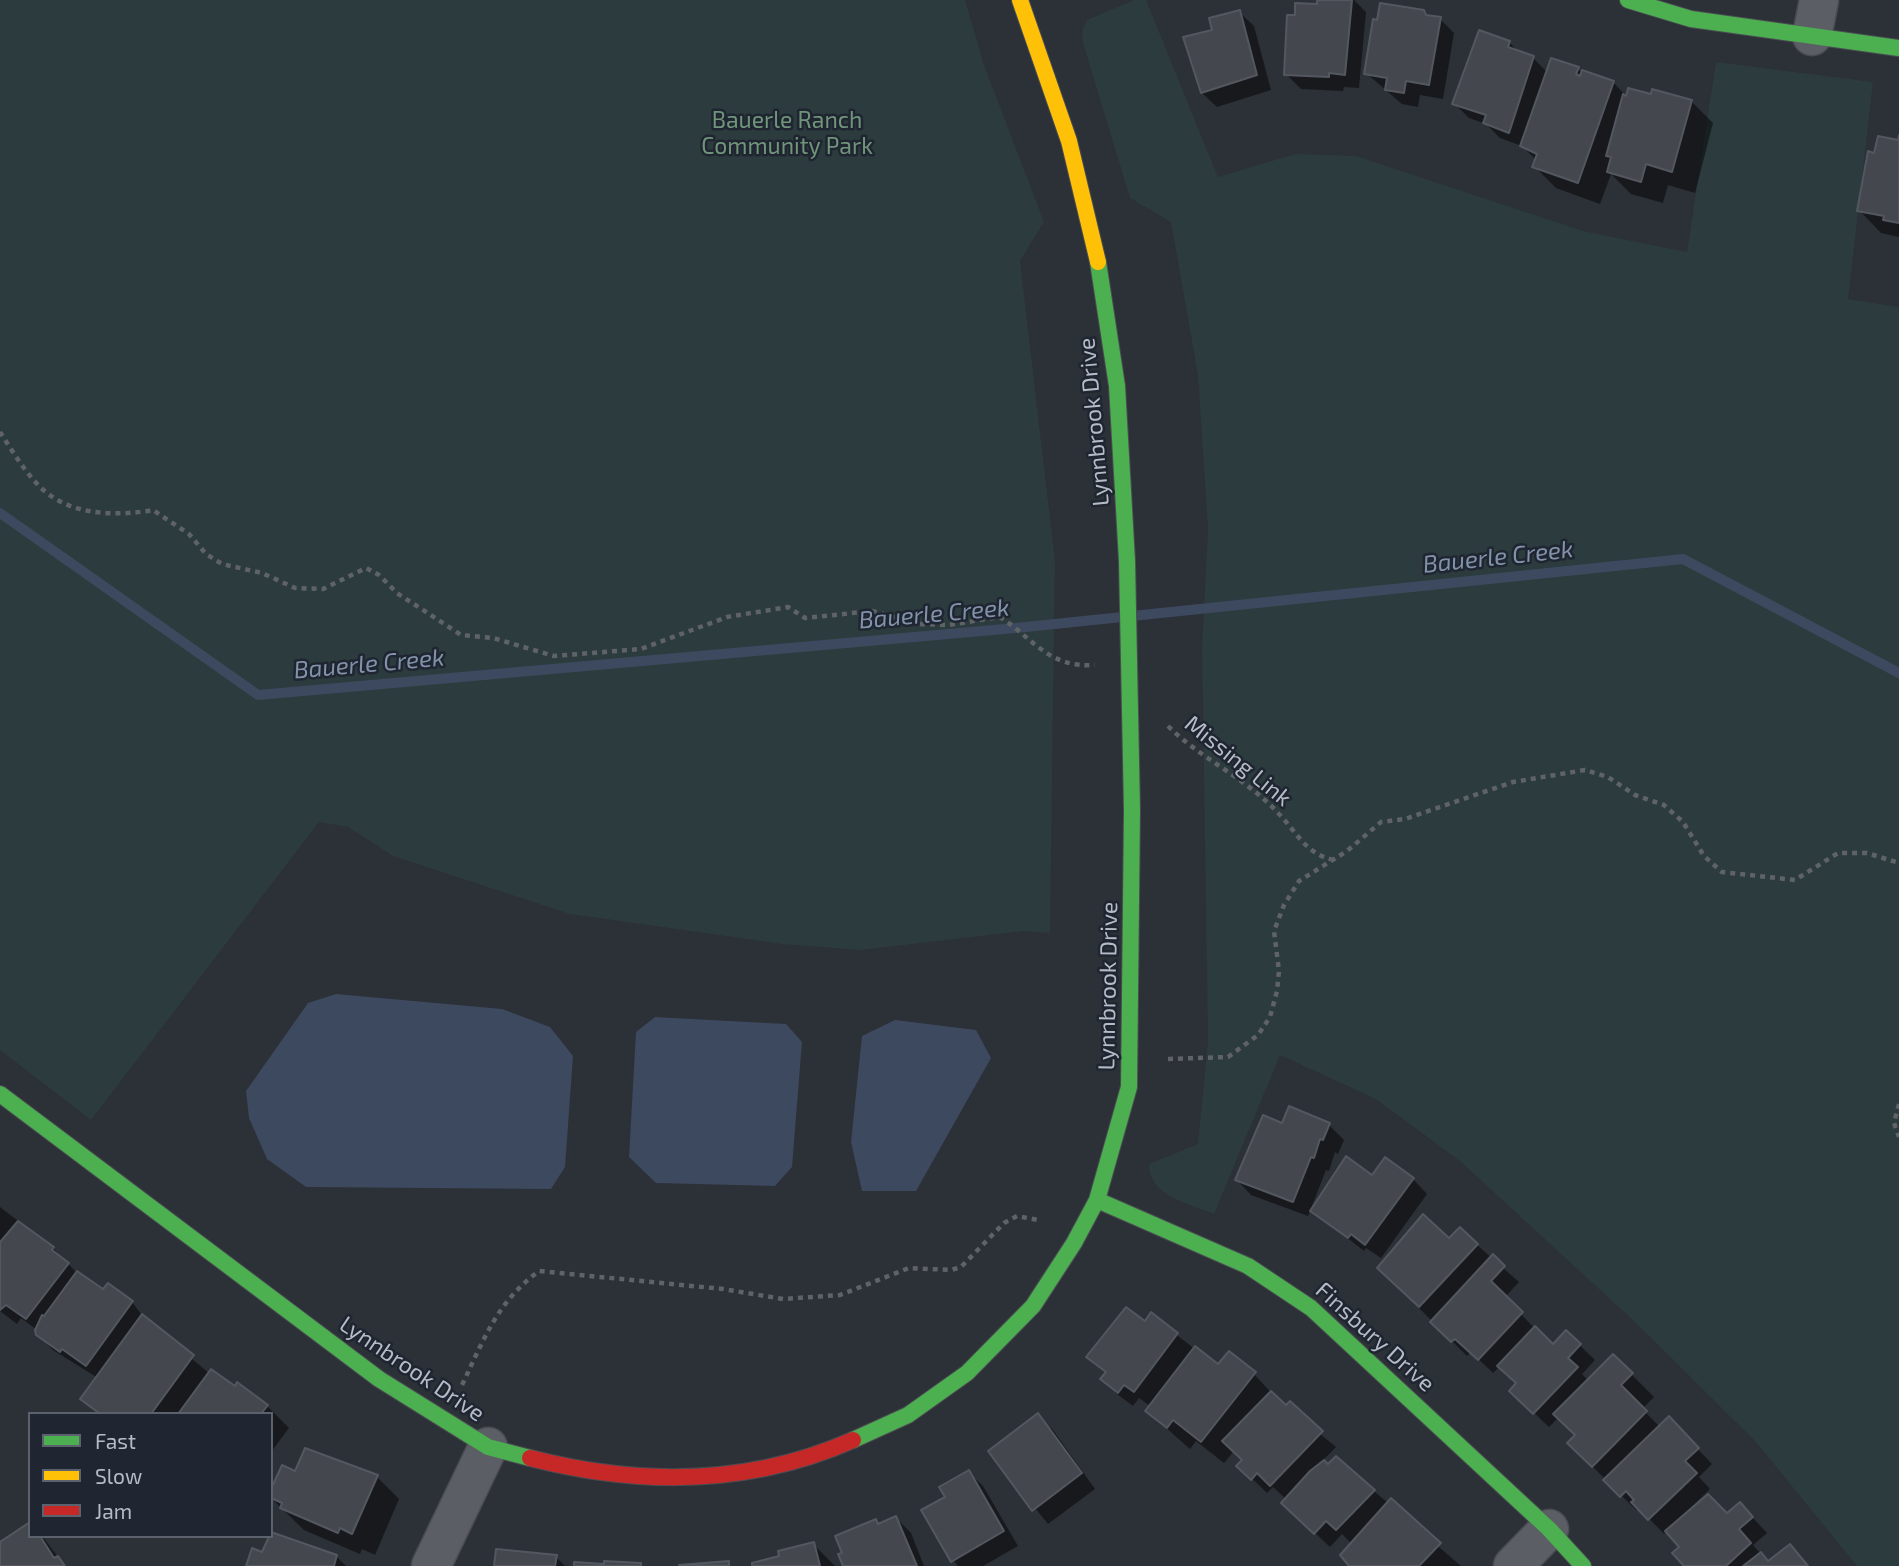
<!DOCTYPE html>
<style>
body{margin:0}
#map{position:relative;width:1899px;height:1566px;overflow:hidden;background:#2c3037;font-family:"Exo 2",sans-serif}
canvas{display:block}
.legend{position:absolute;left:28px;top:1412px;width:245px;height:126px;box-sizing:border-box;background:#1f2631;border:2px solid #5b626d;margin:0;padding:9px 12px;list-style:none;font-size:21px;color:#b6bcc7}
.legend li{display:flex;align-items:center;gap:14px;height:35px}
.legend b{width:35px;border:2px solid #5b626d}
</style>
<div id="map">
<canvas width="1899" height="1566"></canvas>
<ul class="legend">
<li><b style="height:9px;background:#4caf50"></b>Fast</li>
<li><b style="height:9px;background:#ffc107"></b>Slow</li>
<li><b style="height:9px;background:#c62828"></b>Jam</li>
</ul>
</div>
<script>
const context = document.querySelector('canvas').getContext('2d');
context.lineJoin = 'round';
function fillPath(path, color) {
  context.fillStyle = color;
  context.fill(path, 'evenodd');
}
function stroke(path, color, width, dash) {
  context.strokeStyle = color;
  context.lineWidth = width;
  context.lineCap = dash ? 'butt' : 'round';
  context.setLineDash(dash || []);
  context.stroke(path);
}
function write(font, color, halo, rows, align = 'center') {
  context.font = font + ' "Exo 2",sans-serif';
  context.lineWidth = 5;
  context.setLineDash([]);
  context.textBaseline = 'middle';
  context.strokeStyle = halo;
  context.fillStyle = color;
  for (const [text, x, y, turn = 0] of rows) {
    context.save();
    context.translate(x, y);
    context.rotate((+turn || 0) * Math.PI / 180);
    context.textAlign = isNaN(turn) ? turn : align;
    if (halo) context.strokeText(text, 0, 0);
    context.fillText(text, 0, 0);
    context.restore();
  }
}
fillPath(new Path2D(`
 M0 0H965L984 65 1044 222 1020 261 1055 561 1050 933 1024 931 860 950 782 944 570 914 393 856 348 827 319 822 91 1120 0 1050Z
 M1134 0H1146L1218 177 1295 154 1356 156 1583 231 1687 252 1716 62 1873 82 1848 299 1899 307V1566H1857L1756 1442 1636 1323 1461 1162 1376 1099 1280 1055 1214 1214C1190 1204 1148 1196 1149 1164L1198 1144 1208 1040 1202 648 1208 530 1198 375 1171 222 1130 198 1083 43 1082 31 1087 20Z`), '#2c3b3d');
fillPath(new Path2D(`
 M336 994 502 1009 550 1027 573 1056 565 1167 551 1189 306 1187 267 1159 249 1118 246 1091 308 1003Z
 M655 1017 786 1024 802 1042 792 1167 775 1186 656 1183 629 1157 636 1032Z
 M895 1020 976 1030 991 1058 916 1191H862L851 1142 862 1036Z`), '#3d495e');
fillPath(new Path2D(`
 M1319 0H1354L1366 12 1359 88 1344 87 1343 91 1301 89 1286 74 1296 17 1319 5Z
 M1423 11 1429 17 1440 19 1454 33 1443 99 1420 95 1418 107 1402 104 1366 73Z
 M1239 12 1254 26 1271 90 1217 107 1202 93 1214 31Z
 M1509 42 1519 53 1533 58 1548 73 1578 69 1583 74 1613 82 1627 97 1652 96 1691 101 1713 123 1695 193 1668 185 1663 203 1631 194 1611 174 1600 204 1556 188 1534 166 1536 160 1522 146 1500 138 1486 124 1469 118 1454 103Z
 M1899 142V237L1881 233 1859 210 1876 155Z
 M1290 1108 1329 1125 1344 1140 1338 1154 1335 1152 1329 1171 1326 1170 1308 1216 1251 1195 1237 1180 1283 1125Z
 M1372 1177 1413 1179 1427 1194 1381 1258 1366 1248 1364 1251 1312 1210Z
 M0 1207 53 1248 77 1273 104 1292 132 1302 145 1319 210 1374 267 1406 289 1428 271 1452V1414H97L82 1399 98 1378 53 1350 37 1334V1330L21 1318 17 1324 0 1311Z
 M1460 1230 1519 1282 1505 1297 1535 1329 1553 1346 1566 1332 1595 1360 1582 1374 1589 1381 1613 1356 1654 1397 1642 1409 1660 1427 1669 1419 1712 1464 1699 1477 1710 1489 1680 1518 1682 1520 1711 1497 1729 1514 1740 1504 1767 1533 1753 1545 1769 1563 1790 1546 1809 1566H1686L1682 1547 1667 1531 1664 1534 1639 1508 1636 1510 1569 1443 1577 1435 1559 1417 1549 1427 1526 1405 1517 1384 1500 1366 1493 1373 1471 1352 1467 1356 1394 1283Z
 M1151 1315 1218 1367 1254 1374 1275 1397 1336 1447 1322 1461 1374 1491 1461 1566H1352V1544L1342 1534 1330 1547 1298 1517 1286 1499 1273 1487 1267 1493 1239 1466 1244 1461 1234 1451 1224 1463 1196 1441 1190 1449 1147 1411 1150 1406 1139 1398 1133 1406 1117 1394 1103 1379 1107 1374 1088 1357 1145 1323Z
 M1038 1416 1053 1430 1095 1489 1048 1524 990 1452Z
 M306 1450 377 1477 399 1499 375 1555 362 1549 360 1554 304 1530 271 1498 296 1473Z
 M968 1472 983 1486 1018 1546 983 1566H958L953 1560 947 1497Z
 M896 1518 911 1533 924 1566H845L876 1521 880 1525Z
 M271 1534 337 1557 346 1566H248L263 1554Z
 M30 1536H42L65 1566H0V1544Z
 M813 1544 835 1566H754L781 1557Z
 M556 1557 565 1566H496Z`), '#0007');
stroke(new Path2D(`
 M0 513 258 695 1016 628 1683 559 1899 673`), '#3d495e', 10);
const building = new Path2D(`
 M1317 0H1352L1345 75 1329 73V77L1284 75 1287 15H1295V3L1317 4Z
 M1380 3 1424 10 1426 15 1441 17 1429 85 1406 81 1404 93 1385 90 1387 78 1364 74 1373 19 1377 20Z
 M1240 10 1257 75 1201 93 1183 37 1212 30 1209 18Z
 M1479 30 1510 41 1508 47 1534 56 1509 133 1483 123 1486 115 1452 104Z
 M1551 58 1579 67 1576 74 1580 76 1582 70 1614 81 1578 183 1532 167 1537 154 1520 146Z
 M1628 88 1651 94 1652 89 1692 100 1672 172 1646 164 1641 182 1607 172 1611 157 1606 156 1623 94 1626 96Z
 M1899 135V223L1883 220 1884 216 1857 211 1868 151 1874 153 1878 136 1898 140Z
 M1289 1106 1330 1123 1323 1140 1320 1139 1314 1158 1311 1157 1293 1202 1235 1180 1263 1115 1282 1123Z
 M1346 1156 1372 1175 1385 1157 1414 1178 1365 1245 1351 1234 1348 1238 1310 1211Z
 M1423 1214 1449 1238 1460 1227 1478 1244 1419 1307 1377 1268Z
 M18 1221 54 1247 52 1250 69 1263 26 1319 6 1305 0 1310V1242Z
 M1493 1254 1505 1266 1491 1281 1523 1312 1478 1360 1455 1339 1451 1342 1430 1322Z
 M77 1271 103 1289 108 1283 133 1301 86 1366 62 1349 60 1352 36 1335 35 1330 42 1315 44 1316Z
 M1126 1307 1145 1321 1151 1312 1178 1333 1134 1392 1124 1385 1118 1393 1100 1379 1106 1372 1086 1357Z
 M142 1314 194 1355 151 1414H100L80 1399Z
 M1535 1326 1553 1344 1566 1330 1581 1344 1568 1358 1578 1367 1533 1414 1509 1391 1516 1383 1497 1366Z
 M1195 1346 1218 1364 1229 1351 1256 1372 1201 1442 1173 1420 1167 1428 1145 1411Z
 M1613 1354 1633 1373 1621 1385 1647 1411 1592 1467 1567 1443 1575 1435 1553 1414Z
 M211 1369 235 1386 237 1382 268 1405 261 1414H178Z
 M1271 1391 1286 1405 1290 1401 1323 1431 1270 1486 1257 1473 1251 1480 1236 1466 1242 1460 1222 1441Z
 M1038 1413 1082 1473 1032 1511 988 1451Z
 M1669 1416 1699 1448 1685 1461 1697 1473 1648 1520 1631 1502 1634 1500 1626 1491 1620 1497 1603 1480Z
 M305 1448 378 1475 352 1534 340 1528 338 1533 280 1508 282 1503 271 1498V1489L282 1465 295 1471Z
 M1336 1456 1375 1490 1336 1530 1326 1521 1314 1534 1281 1503 1310 1471 1324 1460 1328 1464Z
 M969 1470 1004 1531 951 1562 921 1510 945 1497 939 1487Z
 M1708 1494 1727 1513 1740 1502 1753 1517 1739 1529 1751 1543 1726 1566H1684L1672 1553 1679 1547 1665 1531Z
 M1391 1498 1441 1543 1419 1566H1349L1340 1555Z
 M896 1516 917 1566H843L838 1554 842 1553 835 1536 876 1519 878 1524Z
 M30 1522V1536H40L54 1558 58 1556 65 1566H0V1542Z
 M271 1532 337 1555 334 1566H246L252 1548 262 1552Z
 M814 1542 820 1566H752V1563L779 1556 778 1551Z
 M1790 1544 1808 1566H1743L1761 1552 1768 1561Z
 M496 1549 557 1555 555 1566H494Z
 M604 1561 641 1563V1566H574V1562L604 1564Z
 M729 1561V1566L679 1565Z`);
fillPath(building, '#44484e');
stroke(building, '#53575f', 2);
const street = new Path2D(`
 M1812 36 1819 0
 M431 1566 488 1447
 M1513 1566 1549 1529`);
const fast = new Path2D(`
 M1628 0 1691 19 1899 48
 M1098 262 1117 386 1127 561
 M0 1094 379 1379 488 1447 530 1458
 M1097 1200 1248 1266 1311 1308 1549 1529 1583 1566
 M853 1440 908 1415 967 1373 1033 1306 1074 1243 1097 1200 1129 1087 1132 810`);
const slow = new Path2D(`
 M1020 0 1069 141 1098 262`);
const jam = new Path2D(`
 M530 1458C639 1486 749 1486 853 1440`);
stroke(street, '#4a4c52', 41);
stroke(fast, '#4a4c52', 18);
stroke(slow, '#4a4c52', 18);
stroke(jam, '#4a4c52', 18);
stroke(new Path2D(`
 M0 432C13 452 29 479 47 493 76 516 119 516 153 510L189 534 206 554 222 564 262 573 295 588 323 589 366 568 379 575 397 593 461 635 493 638 554 656 641 649 727 617 788 607 805 618 872 611 920 624 948 625 1000 617C1034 639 1048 668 1095 665
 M1168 726C1201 759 1246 778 1278 813 1297 832 1305 854 1334 860
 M1168 1059 1228 1057 1258 1035 1270 1017 1277 991 1279 971 1274 931 1284 905 1299 881 1347 851 1381 822 1405 819 1513 782 1585 770 1608 777 1635 795 1664 805 1683 822 1704 856 1722 872 1795 880 1838 853H1867L1899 863
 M1899 1104 1894 1123 1899 1137
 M462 1385C484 1339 497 1302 539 1271L723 1289 783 1299 840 1295 909 1268 951 1270 961 1267 1004 1223 1017 1216 1038 1220`), '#5f6368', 4.5, [5, 5]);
stroke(street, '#5b5e65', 38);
stroke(fast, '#4caf50', 16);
stroke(slow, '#ffc107', 16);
stroke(jam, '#c62828', 16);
const fastBridge = new Path2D(`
 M1127 561 1132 810`);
stroke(fastBridge, '#4a4c52', 18, []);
stroke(fastBridge, '#4caf50', 16);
write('23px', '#70957a', '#1f2631', [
 ["Bauerle Ranch",787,120],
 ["Community Park",787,146]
]);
write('23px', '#b6bcc7', '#1f2631', [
 ["Lynnbrook Drive",1094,422,-95],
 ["Missing Link",1238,761,39],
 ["Lynnbrook Drive",1108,986,-89],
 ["Finsbury Drive",1375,1337,42],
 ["Lynnbrook Drive",412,1369,34]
]);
write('italic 24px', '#8292aa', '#1f2631', [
 ["Bauerle Creek",1498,557,-6],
 ["Bauerle Creek",934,614,-5],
 ["Bauerle Creek",369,664,-5]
]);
</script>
